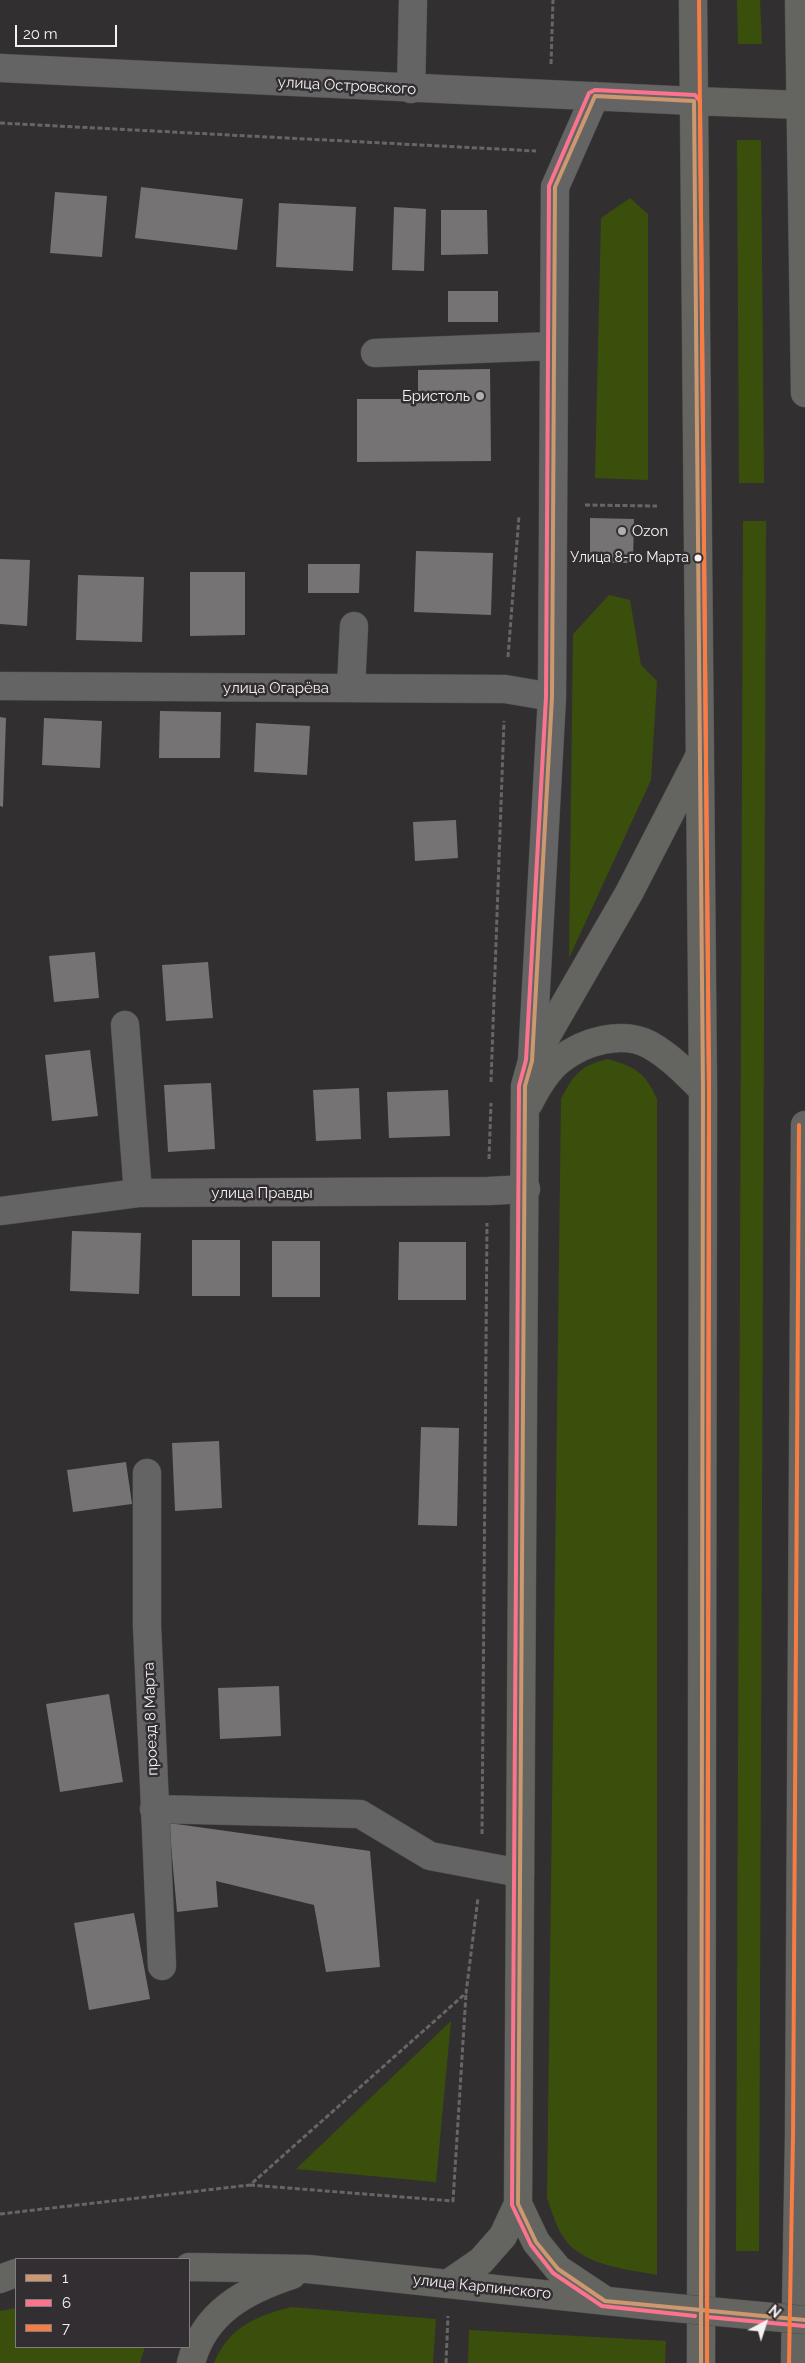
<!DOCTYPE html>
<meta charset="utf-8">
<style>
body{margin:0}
#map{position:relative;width:805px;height:2363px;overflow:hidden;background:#322f31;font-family:Raleway,sans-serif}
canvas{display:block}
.legend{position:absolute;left:15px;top:2258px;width:175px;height:90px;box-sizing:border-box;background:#332e31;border:1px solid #817c7f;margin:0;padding:6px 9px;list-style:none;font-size:15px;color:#f5f2f4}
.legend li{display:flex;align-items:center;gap:10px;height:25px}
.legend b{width:25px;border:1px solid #817c7f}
.north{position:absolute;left:740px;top:2298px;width:50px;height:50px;-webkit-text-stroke:4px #332e31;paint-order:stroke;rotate:40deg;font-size:14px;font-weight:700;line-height:20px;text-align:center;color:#f5f2f4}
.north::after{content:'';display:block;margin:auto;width:18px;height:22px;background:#f5f2f4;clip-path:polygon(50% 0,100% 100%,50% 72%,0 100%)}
.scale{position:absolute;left:15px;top:25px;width:102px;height:22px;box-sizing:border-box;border:2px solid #f5f2f4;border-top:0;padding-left:6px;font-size:15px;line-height:18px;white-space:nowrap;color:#f5f2f4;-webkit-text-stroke:4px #332e31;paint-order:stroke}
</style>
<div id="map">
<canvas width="805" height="2363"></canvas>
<ul class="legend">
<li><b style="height:6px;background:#cd976f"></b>1</li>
<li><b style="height:6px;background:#fc738d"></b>6</li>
<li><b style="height:6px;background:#f77d43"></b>7</li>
</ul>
<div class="north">N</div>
<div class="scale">20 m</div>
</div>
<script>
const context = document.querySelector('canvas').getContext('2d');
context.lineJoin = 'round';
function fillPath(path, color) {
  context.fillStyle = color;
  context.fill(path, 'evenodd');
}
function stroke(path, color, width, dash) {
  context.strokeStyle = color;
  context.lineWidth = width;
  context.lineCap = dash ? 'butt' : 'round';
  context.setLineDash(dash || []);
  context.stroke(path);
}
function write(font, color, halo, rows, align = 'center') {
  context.font = font + ' Raleway,sans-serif';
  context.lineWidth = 5;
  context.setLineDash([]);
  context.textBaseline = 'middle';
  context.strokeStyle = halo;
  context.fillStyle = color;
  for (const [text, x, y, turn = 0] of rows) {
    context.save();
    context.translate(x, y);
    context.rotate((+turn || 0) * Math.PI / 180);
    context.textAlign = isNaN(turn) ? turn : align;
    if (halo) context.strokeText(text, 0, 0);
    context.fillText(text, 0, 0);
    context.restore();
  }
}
fillPath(new Path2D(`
 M737 0H760L762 44H738Z
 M737 140H761L764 483H739Z
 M630 198 648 214V480L595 478 601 218Z
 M743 521H766L759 2251H736Z
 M609 595 630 600 641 665 657 681 651 780 569 958 573 634Z
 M608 1059C635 1067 645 1072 657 1099V2275C627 2269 583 2266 564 2238 556 2227 552 2211 547 2198L561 1099C573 1075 581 1065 608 1059Z
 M451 2021 436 2182 296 2169Z
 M291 2307 436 2319 433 2363H214C229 2327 256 2316 291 2307Z
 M16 2308V2347H145L140 2363H0V2311Z
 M469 2330 666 2341 665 2363H468Z`), '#3a4f0c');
fillPath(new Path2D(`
 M141 187 243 199 237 250 135 238Z
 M55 192 107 196 102 257 50 253Z
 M279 203 356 207 353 271 276 267Z
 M394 207 426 209 424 271 392 270Z
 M441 210H487L488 254 441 255Z
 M448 291H498V322H448Z
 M490 369 491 461 357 462V399H418V370Z
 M590 518 634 519 633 563H590Z
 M416 551 493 553 491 615 414 612Z
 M0 559 30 560 27 626 0 624Z
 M308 564H360L359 593H308Z
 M190 572H245V635L190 636Z
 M78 575 144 577 142 642 76 640Z
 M160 711 221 712 220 758H159Z
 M0 717 6 718 3 807 0 806Z
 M44 718 102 721 100 768 42 765Z
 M256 723 310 726 307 775 254 772Z
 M456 820 458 858 415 861 413 822Z
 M95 952 99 998 54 1002 49 956Z
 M208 962 213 1018 166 1021 162 965Z
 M90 1050 98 1116 52 1121 45 1055Z
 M211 1083 215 1149 168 1152 164 1085Z
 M359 1088 361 1139 316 1141 313 1090Z
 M448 1090 450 1136 389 1138 387 1092Z
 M72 1231 141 1233 139 1294 70 1291Z
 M192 1240H240V1296H192Z
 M272 1241H320V1297H272Z
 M399 1242H466V1300H398Z
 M421 1427 459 1428 457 1526 418 1525Z
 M219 1441 222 1508 175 1511 172 1443Z
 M126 1462 132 1504 73 1512 67 1470Z
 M279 1686 281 1736 220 1739 218 1688Z
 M109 1694 123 1782 60 1792 46 1704Z
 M169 1823 370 1851 380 1967 326 1972 314 1905 216 1881 218 1907 177 1912Z
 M134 1913 150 1999 89 2010 74 1923Z`), '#767375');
const minor = new Path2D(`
 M0 68 694 101
 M411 89 413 0
 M375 353 553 346
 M0 686 505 689 552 697
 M351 688 354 626
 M125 1025 138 1193
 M532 1061 552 697 555 187 595 96
 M0 1211 138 1193 488 1191 526 1189
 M147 1473V1625L162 1966
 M154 1809 360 1814 430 1856 520 1873`);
const major = new Path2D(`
 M693 0 703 1090 701 2363
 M799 0 805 393
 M694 101 801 105
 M529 1103C537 1087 546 1071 560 1060 584 1041 623 1030 650 1045 671 1057 687 1074 703 1090
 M518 2204 536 2242 558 2269 603 2299
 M189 2267 308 2269 654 2306
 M0 2279 16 2273
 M449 2283 481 2261 503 2236 518 2204 525 1086 532 1061 629 893 699 757
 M191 2363C204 2312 246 2290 292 2275
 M795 2363 799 2137 805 1125`);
stroke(minor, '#4e4c4e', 29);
stroke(major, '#4e4c4e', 29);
stroke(new Path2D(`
 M551 64 553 0
 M0 123 536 151
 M585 505 657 506
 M508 657 519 516
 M491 1082 504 721
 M489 1159 491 1103
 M482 1834 487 1223
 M250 2185 453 2201 466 1994
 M0 2214 250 2185 466 1993 478 1898
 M446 2363 448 2316`), '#676566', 3, [5, 2.5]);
stroke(minor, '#656465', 28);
stroke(major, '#646560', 28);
const majorBridge = new Path2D(`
 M654 2306 805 2320`);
stroke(majorBridge, '#4e4c4e', 29, []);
stroke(majorBridge, '#646560', 28);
stroke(new Path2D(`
 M595 96 694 101 703 1090 701 2310 605 2301 558 2269 536 2242 518 2204 525 1086 532 1061 552 697 555 187Z
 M701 2310 805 2320
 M701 2363V2310`), '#cd976f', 4);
stroke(new Path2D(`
 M695 2316 602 2306 553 2273 531 2245 512 2205 519 1086 526 1060 546 697 549 186 589 93 595 90 695 95 700 101 709 1090 707 2304
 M707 2363V2317L804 2326`), '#fc738d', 4);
stroke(new Path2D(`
 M699 0 709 1090 707 2363
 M789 2363 793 2137 799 1125`), '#f77d43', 4);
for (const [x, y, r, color] of [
 [480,396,5,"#b1aeb0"],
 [622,531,5,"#b1aeb0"],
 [698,558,4.5,"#f5f2f4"]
]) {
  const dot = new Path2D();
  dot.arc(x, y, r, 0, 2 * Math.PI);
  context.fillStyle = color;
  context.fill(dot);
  stroke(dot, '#332e31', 2);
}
write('14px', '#f5f2f4', '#332e31', [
 ["Улица 8-го Марта",689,558]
], 'right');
write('15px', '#f5f2f4', '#332e31', [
 ["улица Островского",347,86,3],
 ["улица Огарёва",276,688],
 ["улица Правды",262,1193],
 ["проезд 8 Марта",151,1719,-92],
 ["улица Карпинского",482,2287,6]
]);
write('15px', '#f5f2f4', '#332e31', [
 ["Бристоль",470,396],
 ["Ozon",632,531,"left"]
], 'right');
</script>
